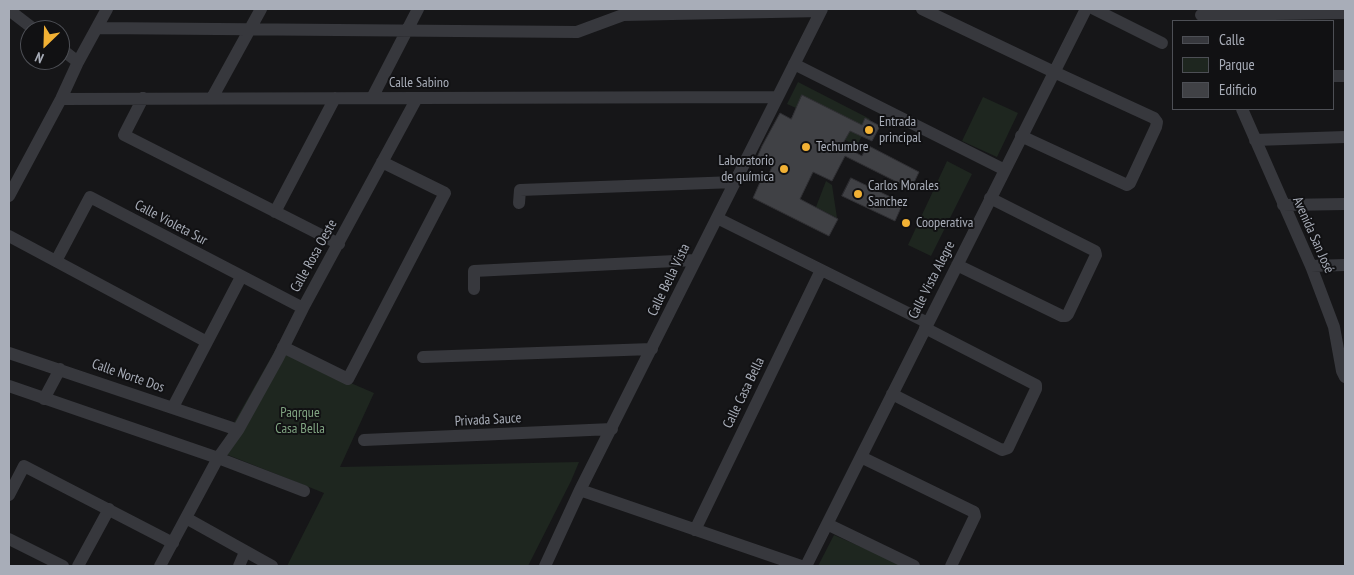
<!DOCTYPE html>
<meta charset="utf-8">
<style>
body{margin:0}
#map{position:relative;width:1354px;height:575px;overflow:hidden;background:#161618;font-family:"PT Sans Narrow",sans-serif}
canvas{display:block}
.frame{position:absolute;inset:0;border:10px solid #a8adb8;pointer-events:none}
.legend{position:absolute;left:1172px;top:20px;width:162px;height:90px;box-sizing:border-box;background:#111113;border:1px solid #4d4f55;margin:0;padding:6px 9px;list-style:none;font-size:15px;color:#a8adb8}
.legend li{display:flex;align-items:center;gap:10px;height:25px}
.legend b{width:25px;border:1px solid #4d4f55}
.north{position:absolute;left:20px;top:20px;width:50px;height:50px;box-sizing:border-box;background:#111113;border:1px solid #4d4f55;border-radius:50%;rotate:204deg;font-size:14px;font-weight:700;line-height:20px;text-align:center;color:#a8adb8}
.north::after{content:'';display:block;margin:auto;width:18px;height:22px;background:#f2b134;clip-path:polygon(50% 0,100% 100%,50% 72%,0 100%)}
</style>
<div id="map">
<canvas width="1354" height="575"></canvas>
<div class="frame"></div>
<ul class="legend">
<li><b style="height:6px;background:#37383d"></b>Calle</li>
<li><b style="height:14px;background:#1e261f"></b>Parque</li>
<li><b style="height:14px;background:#404145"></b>Edificio</li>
</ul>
<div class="north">N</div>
</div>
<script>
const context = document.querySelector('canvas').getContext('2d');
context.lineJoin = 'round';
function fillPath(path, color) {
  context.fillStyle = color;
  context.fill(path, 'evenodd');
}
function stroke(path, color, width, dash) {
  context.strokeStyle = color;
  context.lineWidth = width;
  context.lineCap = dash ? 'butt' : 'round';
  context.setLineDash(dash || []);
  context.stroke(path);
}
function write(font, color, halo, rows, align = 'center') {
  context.font = font + ' "PT Sans Narrow",sans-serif';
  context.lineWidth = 4;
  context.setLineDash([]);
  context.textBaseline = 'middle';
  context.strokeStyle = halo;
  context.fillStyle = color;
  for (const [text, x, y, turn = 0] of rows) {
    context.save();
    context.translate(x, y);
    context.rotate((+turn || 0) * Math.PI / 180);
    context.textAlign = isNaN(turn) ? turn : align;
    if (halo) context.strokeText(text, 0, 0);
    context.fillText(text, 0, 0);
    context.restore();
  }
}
fillPath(new Path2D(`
 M798 82 870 119 857 146 845 140 854 121 802 95 796 108 787 104Z
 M983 97 1018 113 997 157 962 141Z
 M947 161 972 174 931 256 908 245Z
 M826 181 832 185 837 218 816 207Z
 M277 347 346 381 374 393 340 467 579 462 571 481 528 566H287L324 493 218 451Z
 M834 535 905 566H818Z`), '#1e261f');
const building = new Path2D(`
 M802 95 862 125 865 118 880 126 872 141 850 131 842 145 862 156 867 145 919 172 911 189 845 156 832 181 813 172 800 199 838 219 829 236 753 198 761 180 765 182 772 167 756 160 762 146 780 113 791 119Z
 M851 178 903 203 895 221 842 196Z`);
fillPath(building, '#404145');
stroke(building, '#303034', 1);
stroke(new Path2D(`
 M922 9 1054 72 1154 118 1157 122 1156 127 1130 183 1127 185 1021 136
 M1094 9 1162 43
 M9 10 35 30
 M1201 15 1345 13
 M97 28 577 32 623 15 821 11
 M60 48 78 62
 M794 64 1005 170
 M1333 76H1345
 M143 98 124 135 339 244
 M212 98 261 9
 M372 98 418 9
 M61 99 777 97
 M1242 109 1311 266 1334 327 1342 371 1345 377
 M1255 140 1345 137
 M9 196 61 99 78 62 107 9
 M519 203 520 190 735 182
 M1283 205 1345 204
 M275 212 335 98
 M717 218 928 323
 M9 236 207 342
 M56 261 90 197 303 308
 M957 265 1062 316H1066L1068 314 1096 255 1095 251 990 198
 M1311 266 1345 265
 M474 289V271L695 260
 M283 347 348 379 445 193 382 162
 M9 353 238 430
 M423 357 652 349
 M9 386 218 458 304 491
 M892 394 1002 450 1008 448 1036 389V385L925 328
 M44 399 60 369
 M173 407 241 277
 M364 440 612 429
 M861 457 974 512 975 516 951 566
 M580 490 801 566
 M9 495 24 466 173 543
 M186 518 272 566
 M827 524 914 566
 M695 530 821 270
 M9 539 63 566
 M78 566 109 509
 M160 566 218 458 238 430 278 358 303 308 417 98
 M239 566 245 552
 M545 566 580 490 822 9
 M806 566 1086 9`), '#37383d', 12);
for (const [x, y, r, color] of [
 [869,130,5,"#f2b134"],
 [806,147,5,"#f2b134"],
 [784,169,5,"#f2b134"],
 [858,194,5,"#f2b134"],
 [906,223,5,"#f2b134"]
]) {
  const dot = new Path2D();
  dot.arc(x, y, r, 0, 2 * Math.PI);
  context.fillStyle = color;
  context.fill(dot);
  stroke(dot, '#111113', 2);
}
write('14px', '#a8adb8', '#111113', [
 ["Calle Sabino",419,83],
 ["Calle Violeta Sur",171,223,28],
 ["Avenida San José",1313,235,66],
 ["Calle Rosa Oeste",314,256,-61],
 ["Calle Bella Vista",669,280,-64],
 ["Calle Vista Alegre",932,280,-63],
 ["Calle Norte Dos",128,376,19],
 ["Calle Casa Bella",744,393,-64],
 ["Privada Sauce",488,420,-3]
]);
write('14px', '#a8adb8', '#111113', [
 ["Entrada",879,122],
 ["principal",879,138],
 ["Techumbre",816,147],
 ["Laboratorio",774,161,"right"],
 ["de química",774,177,"right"],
 ["Carlos Morales",868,186],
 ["Sanchez",868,202],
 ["Cooperativa",916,223]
], 'left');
write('14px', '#7fa381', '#111113', [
 ["Paqrque",300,413],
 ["Casa Bella",300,429]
]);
</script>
